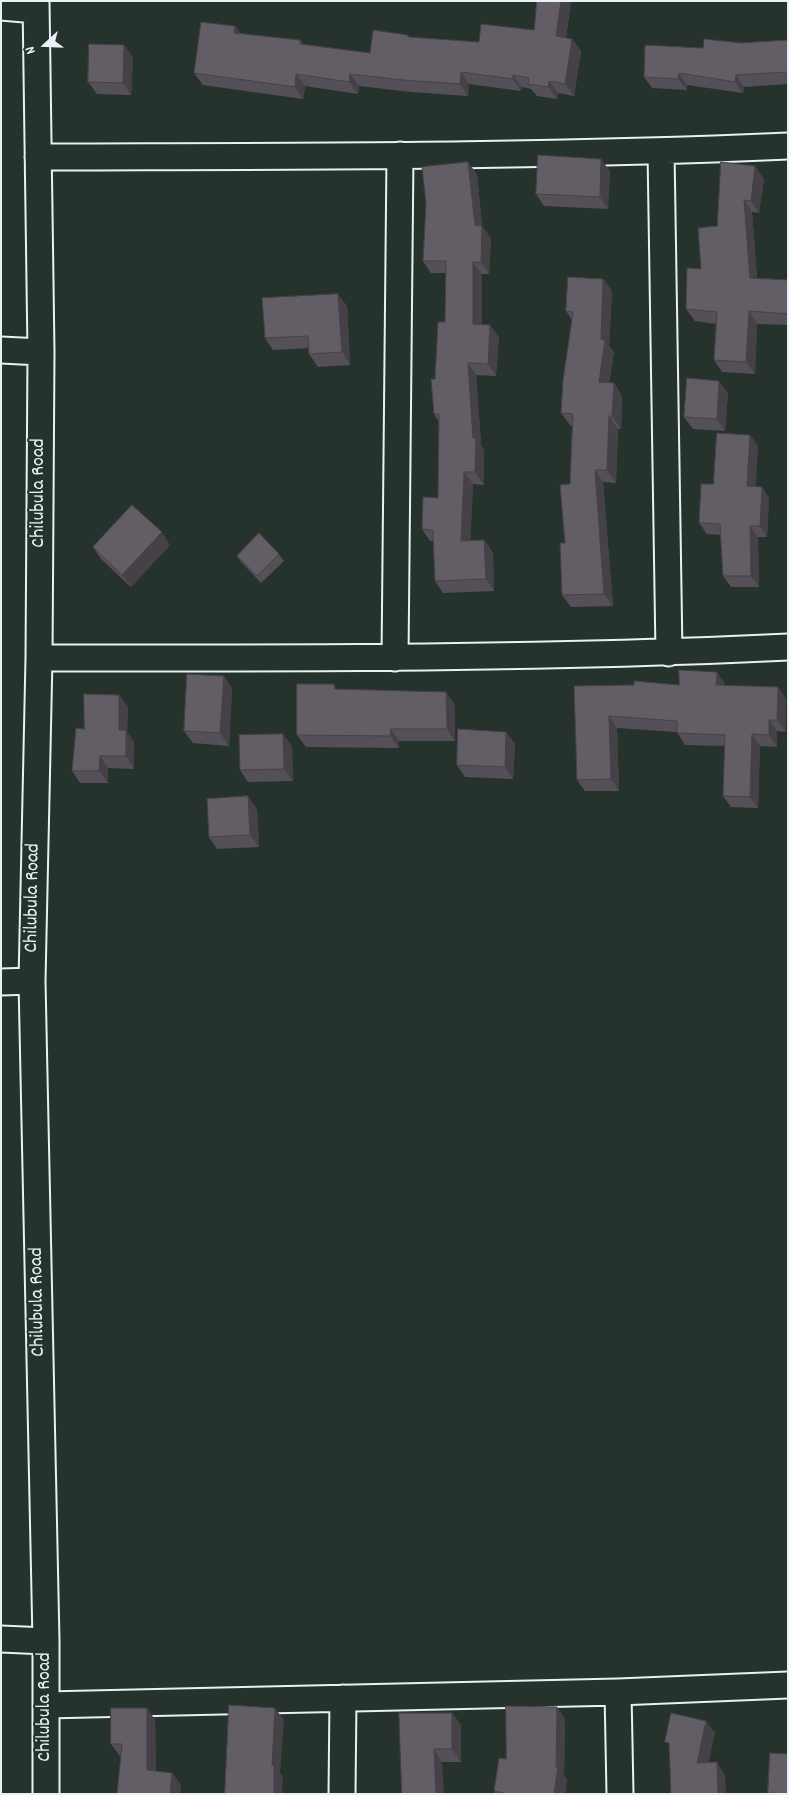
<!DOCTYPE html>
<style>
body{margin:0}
#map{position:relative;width:789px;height:1795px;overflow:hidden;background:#26332d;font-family:Dekko,sans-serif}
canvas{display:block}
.frame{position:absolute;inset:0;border:2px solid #e8f1f8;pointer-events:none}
.north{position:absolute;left:20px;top:20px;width:50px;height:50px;-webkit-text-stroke:4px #26332d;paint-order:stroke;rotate:250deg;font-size:14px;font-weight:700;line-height:20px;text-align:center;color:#e8f1f8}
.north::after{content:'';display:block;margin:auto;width:18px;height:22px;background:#e8f1f8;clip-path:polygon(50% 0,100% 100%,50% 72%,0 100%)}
</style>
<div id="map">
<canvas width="789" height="1795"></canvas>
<div class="frame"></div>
<div class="north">N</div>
</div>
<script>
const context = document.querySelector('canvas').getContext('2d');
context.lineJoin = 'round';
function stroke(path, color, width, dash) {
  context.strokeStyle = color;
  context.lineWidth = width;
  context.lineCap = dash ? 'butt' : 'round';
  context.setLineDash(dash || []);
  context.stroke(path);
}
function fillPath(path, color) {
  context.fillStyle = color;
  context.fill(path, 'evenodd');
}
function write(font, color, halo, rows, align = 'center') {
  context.font = font + ' Dekko,sans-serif';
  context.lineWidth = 4;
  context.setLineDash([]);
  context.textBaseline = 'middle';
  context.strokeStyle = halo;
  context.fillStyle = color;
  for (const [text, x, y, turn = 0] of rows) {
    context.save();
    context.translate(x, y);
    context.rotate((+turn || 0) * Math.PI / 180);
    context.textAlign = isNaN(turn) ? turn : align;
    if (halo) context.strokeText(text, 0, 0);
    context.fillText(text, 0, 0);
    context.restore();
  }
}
const street = new Path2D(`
 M36 1 41 352 39 658 32 981 46 1641V1794
 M1 7 36 10
 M661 151 669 653
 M38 157C288 156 538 157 788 146
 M1 350 41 352
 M39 658C289 658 538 659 788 647
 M395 658 400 155
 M1 982 32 981
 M1 1639 46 1641
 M618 1692 620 1794
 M46 1705 618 1692 788 1685
 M342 1794 343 1698`);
stroke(street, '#e8f1f8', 29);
stroke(street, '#26332d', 25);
fillPath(new Path2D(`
 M537 1H571L566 38 572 39 581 51 574 96 558 93 557 99 537 96 531 89 522 87 521 91 469 84 468 96 411 92 359 86 358 94 305 86 303 99 203 85 194 73 235 26 240 33 300 40 303 44 370 53 408 35 410 37 479 42 534 30Z
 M788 40V84L744 87 743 93 687 85V90L652 88 644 77 703 48 741 43Z
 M133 57 131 95 97 94 88 82Z
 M610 171 608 209 544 206 536 194Z
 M477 174 482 226 491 238 489 274H482V325L499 337 496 376 476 375 481 445 484 450V485L473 484 470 541 484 540 493 553 494 591 443 593 435 581 433 541H430L422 529 438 498 439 422 434 414 435 379 445 322 446 273H431L423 261Z
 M764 179 759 213 752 212 757 278 788 280V325L757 324 755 374 722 372 714 360 716 324 695 321 686 309 717 226Z
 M603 279 612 291 609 346 614 352 609 383H614L622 396 621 429H618L616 483 603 482 613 606 571 607 562 595 570 484 572 426 570 425 561 413 572 320 566 311Z
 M347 306 350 365 318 367 309 354V348L273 350 265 338Z
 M728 393 725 431 693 429 684 417Z
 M750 435 758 446 755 486 769 498 767 537H758L759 587H731L723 576 720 535 707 534 699 523 713 484Z
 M170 545 131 587 101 559 93 547Z
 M279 554 284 561 261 583 241 562 237 556Z
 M717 672 725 684V686L778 687 786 699V732L777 731V747L760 746 758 808 731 807 723 796 725 746 685 745 677 732 617 728 619 791H585L577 780 574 686 679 685Z
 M232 688 229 746 193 743 184 731Z
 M338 689 455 705V741H399V748L306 747 297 735Z
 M119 695 128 707 127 732 134 742V769L108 768V783H80L72 771 84 729Z
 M506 732 515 744 513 779 465 777 457 765Z
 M292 746 293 781 248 782 240 770Z
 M257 809 259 847 217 849 209 837Z
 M557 1707 565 1719 564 1776 567 1779 565 1794H496L494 1791 506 1759Z
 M147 1708 155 1720 156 1771 172 1773 181 1785 120 1756 111 1744Z
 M452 1713 461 1725V1762H442L402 1794Z`), '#555058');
fillPath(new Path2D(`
 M561 1H571L564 48 556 36Z
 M235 26 244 38 234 33Z
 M572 39 581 51 574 96 565 84Z
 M124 45 133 57 131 95 123 83Z
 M461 72 469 84 468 96 460 84Z
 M679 73 687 85V90L678 79Z
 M296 74 305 86 303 99 295 87Z
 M350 74 359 86 358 94 349 82Z
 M513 75 522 87 521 91 513 79Z
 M736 75 744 87 743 93 735 82Z
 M549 81 558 93 557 99 548 87Z
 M601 159 610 171 608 209 600 197Z
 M468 162 477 174 482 226 491 238 489 274 481 262 475 225Z
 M755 166 764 179 759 213 751 201Z
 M744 200 752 212 758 290 750 278Z
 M473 262 482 274V336L473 324Z
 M603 279 612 291 609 346 614 352 607 395 599 382Z
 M338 294 347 306 350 365 342 352Z
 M749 311 757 324 755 374 746 362Z
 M490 325 499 337 496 376 488 364Z
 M468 363 476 375 481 445 484 450V485L475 472Z
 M719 381 728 393 725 431 717 419Z
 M614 383 622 396 621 429 612 416Z
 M609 416 618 429 616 483 607 470Z
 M750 435 758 446 755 497 747 486Z
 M595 470 603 482 613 606 604 594Z
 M464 472 473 484 470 553 461 541Z
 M762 487 769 498 767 537 760 526Z
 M750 526 758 537 759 587 751 576Z
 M162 532 170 545 131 587 122 575Z
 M484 540 493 553 494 591 486 579Z
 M717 672 725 684 724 697 716 685Z
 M224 676 232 688 229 746 220 733Z
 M778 687 786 699V732L777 720Z
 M446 692 455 705V741L447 729Z
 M119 695 128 707 127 732 134 742V769L126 756 119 730Z
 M609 716 617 728 619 791 611 779Z
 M769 720 777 731V747L769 735Z
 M391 729 399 741V748L390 736Z
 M506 732 515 744 513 779 505 767Z
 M283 734 292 746 293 781 284 769Z
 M752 734 760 746 758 808 750 797Z
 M100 756 108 768V783L99 771Z
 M248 796 257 809 259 847 250 835Z
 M557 1707 565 1719 564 1776 567 1779 565 1794H554L556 1767Z
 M147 1708 155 1720 156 1783 147 1770Z
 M275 1708 284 1720 280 1773 283 1777 282 1794H274L272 1765Z
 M452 1713 461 1725V1762L452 1749Z
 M706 1721 715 1733 706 1775 697 1763Z
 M434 1749 442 1762 444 1794H436Z
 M717 1762 725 1775 726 1794H718Z
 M172 1773 181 1785 180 1794H170Z`), '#454147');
const building = new Path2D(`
 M537 1H561L556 36 572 39 565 84 549 81 548 87 528 84 529 78 513 75V79L461 72 460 84 403 80 350 74 349 82 296 74 295 87 194 73 201 22 235 26 234 33 300 40V44L370 53 373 30 408 35V37L479 42 481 24 534 30Z
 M704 39 741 43 788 40V72L736 75 735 82 679 73 678 79 644 77 645 45 703 48Z
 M89 44 124 45 123 83 88 82Z
 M538 155 601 159 600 197 536 194Z
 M468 162 475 225 482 226 481 262H473V324L490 325 488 364 468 363 473 438H476L475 472H464L461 541 484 540 486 579 435 581 433 530 422 529 423 497 438 498 439 414H434L431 379H435L438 322H445L446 261H423L426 204 422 167Z
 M721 162 755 166 751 201 744 200 750 278 788 280V314L749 311 746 362 714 360 717 312 686 309 687 268 701 269 698 228 717 226Z
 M568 277 603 279 601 339 605 340 599 382 614 383 612 416H609L607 470H595L604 594 562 595 560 543H565L560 485 570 484 573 414 561 413 563 380 573 312 566 311Z
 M338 294 342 352 309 354 308 336 265 338 262 298Z
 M687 378 719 381 717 419 684 417Z
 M717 433 750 435 747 486 762 487 760 526H750L751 576H723L720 524 699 523 701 484H713Z
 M132 505 162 532 122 575 93 547Z
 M259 533 279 554 257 576 237 556Z
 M679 670 717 672 716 685 778 687 777 720H769V735L752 734 750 797 723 796 725 735 677 733V721L609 716 611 779 577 780 574 686 634 685V681L679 685Z
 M187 674 224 676 220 733 184 731Z
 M297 684H334L335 689 446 692 447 729H391L390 736 297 735Z
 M84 694 119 695V730H126V756H100L99 771H72L76 728 84 729Z
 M458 729 506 732 505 767 457 765Z
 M283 734 284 769 240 770 239 735Z
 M248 796 250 835 209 837 207 799Z
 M229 1705 275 1708 272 1765H274V1794H225Z
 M506 1706 557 1707 556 1767H558L554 1794H504V1793L494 1791 499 1758 506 1759Z
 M111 1708H147V1770L172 1773 170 1794H117L122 1744H111Z
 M399 1713H452V1749H434L436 1794H402Z
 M671 1713 706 1721 697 1763 717 1762 718 1794H671L669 1743 665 1742Z
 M770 1753 788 1754V1794L768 1793Z`);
fillPath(building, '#635d66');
stroke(building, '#454147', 1);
write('20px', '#e8f1f8', '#26332d', [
 ["Chilubula Road",40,493,-90],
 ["Chilubula Road",34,898,-89],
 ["Chilubula Road",39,1302,-91],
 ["Chilubula Road",46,1707,-90]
]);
</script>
